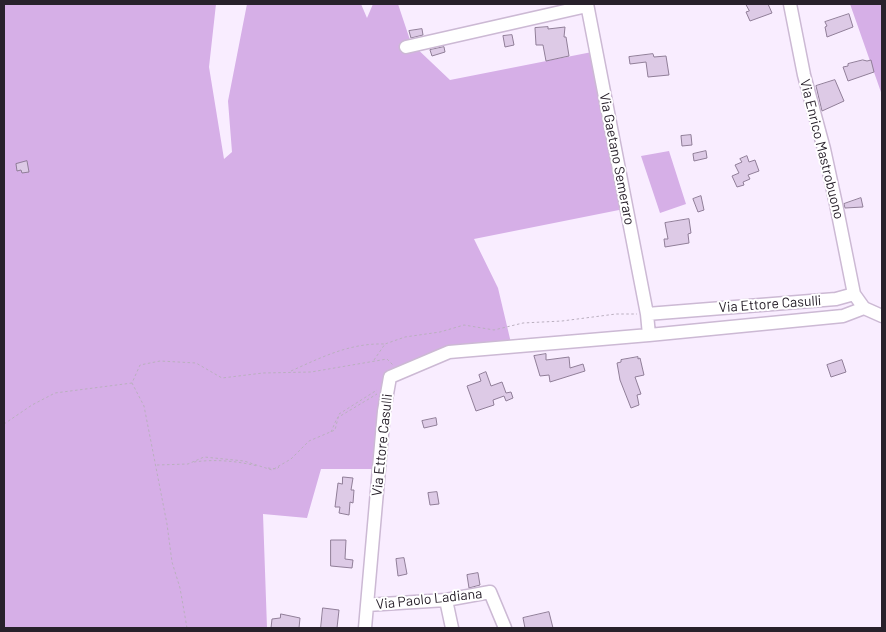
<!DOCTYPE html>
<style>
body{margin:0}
#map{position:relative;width:886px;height:632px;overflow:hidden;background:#f9edff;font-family:Barlow,sans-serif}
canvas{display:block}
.frame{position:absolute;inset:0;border:5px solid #28212b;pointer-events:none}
</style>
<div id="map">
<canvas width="886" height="632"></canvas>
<div class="frame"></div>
</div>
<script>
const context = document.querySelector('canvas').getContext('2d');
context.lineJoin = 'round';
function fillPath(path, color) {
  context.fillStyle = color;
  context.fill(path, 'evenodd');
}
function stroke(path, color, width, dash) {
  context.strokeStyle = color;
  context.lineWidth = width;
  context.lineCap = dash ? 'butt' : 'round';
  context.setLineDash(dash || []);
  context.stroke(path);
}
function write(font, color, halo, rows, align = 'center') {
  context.font = font + ' Barlow,sans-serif';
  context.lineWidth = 4;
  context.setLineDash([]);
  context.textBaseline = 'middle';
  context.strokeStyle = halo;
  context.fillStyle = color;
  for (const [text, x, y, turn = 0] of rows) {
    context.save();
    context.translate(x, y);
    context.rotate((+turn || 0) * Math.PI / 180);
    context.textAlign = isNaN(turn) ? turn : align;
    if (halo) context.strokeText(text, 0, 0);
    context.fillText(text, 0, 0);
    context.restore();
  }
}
fillPath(new Path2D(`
 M4 4H216L209 67 224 159 232 152 228 101 247 4H361L367 18 373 4H398L411 43 450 80 592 52 624 209 474 239 498 288 511 343 448 351 391 375 377 469H321L307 518 263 514 267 628H4Z
 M850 4H882V95Z
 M669 151 686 204 660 213 641 156Z`), '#d6afe7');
const building = new Path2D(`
 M746 4H768L772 13 750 21 746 12 749 11Z
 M849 14 853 27 827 37 825 27 827 26 825 22Z
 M548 27V29L565 27 564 37H566L569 56 546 61 543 45H536L535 28Z
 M422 29 423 35 411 38 409 31Z
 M512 35 514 45 505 47 503 36Z
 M444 47 445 52 432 56 430 50Z
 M653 54 654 57 666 56 669 75 648 77 646 62 630 64 629 57Z
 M863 60 867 61 871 60 874 72 848 81 843 67 848 66V64Z
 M835 80 844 101 822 111 816 86Z
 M691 135 692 145 682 146 681 136Z
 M706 151 707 158 694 161 693 154Z
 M747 156 749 162 755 160 759 171 748 175 750 179 743 182 744 185 737 187 732 176 739 173 735 165 742 162 740 159Z
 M27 161 29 172 22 173 21 170 17 171 16 164Z
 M701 196 704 210 698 212 693 199Z
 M861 198 863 207 845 208 844 204Z
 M689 219 691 233 688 234 689 243 665 247 664 239H668L665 223Z
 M546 354V360L569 357 570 368 583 364 585 371 550 382 549 375 540 376 534 356Z
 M638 357V359L640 358 644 375 635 377 641 394 637 395 639 405 631 408 620 380 617 363 621 362V360Z
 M842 360 846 372 831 377 827 365Z
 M486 372 491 386 502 382 506 393 511 392 513 398 506 401 504 396 493 400 494 405 476 411 467 386 481 381 479 375Z
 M436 418 437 425 424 428 422 421Z
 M343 477 353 478 351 490H354L353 503 350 502 349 515 339 513 340 507H335L338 483 342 484Z
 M437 492 439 504 430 505 428 493Z
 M331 540H346L345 559 353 560 352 568 331 566Z
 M404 558 407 574 398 576 396 559Z
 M478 573 480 585 469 588 467 575Z
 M323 608 339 610 337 628H321Z
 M549 612 553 628H525L523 618Z
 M281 614 300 618 299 628H271L272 619 280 618Z`);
fillPath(building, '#ddcae6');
stroke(building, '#907e98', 1);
const minor = new Path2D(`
 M587 4 647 314
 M790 4 804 75 824 149 836 204 854 294 864 308 882 316
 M406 47 587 6
 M649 335 647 314 836 299 854 294
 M446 600 452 628
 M367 605 446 600 490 592 505 628
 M365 628 384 411 390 377 449 352 649 335 843 316 864 308`);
stroke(minor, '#ccb9d4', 15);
stroke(new Path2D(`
 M374 360 385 344 405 337 440 332 464 325 494 330 523 323 562 321 616 314H637
 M291 371C322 357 350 343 384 344
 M4 424 32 405 55 393 132 383
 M331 432 337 418 377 394
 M194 462C214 459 238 461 257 466
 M157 465 188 464 204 457 244 461 272 470 291 459 309 441 335 430 339 414 377 390
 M268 468 277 469 279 467
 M187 628 180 588 172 562 167 524 144 406 132 383 140 365 160 361 196 363 222 378 263 373 311 372 387 359 393 365`), '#baafbf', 1, [2.5, 2.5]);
stroke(minor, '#fff', 12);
write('14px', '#28212b', '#fff', [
 ["Via Enrico Mastrobuono",822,149,76],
 ["Via Gaetano Semeraro",617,159,79],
 ["Via Ettore Casulli",770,304,-4],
 ["Via Ettore Casulli",382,445,-84],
 ["Via Paolo Ladiana",429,599,-6]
]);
</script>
